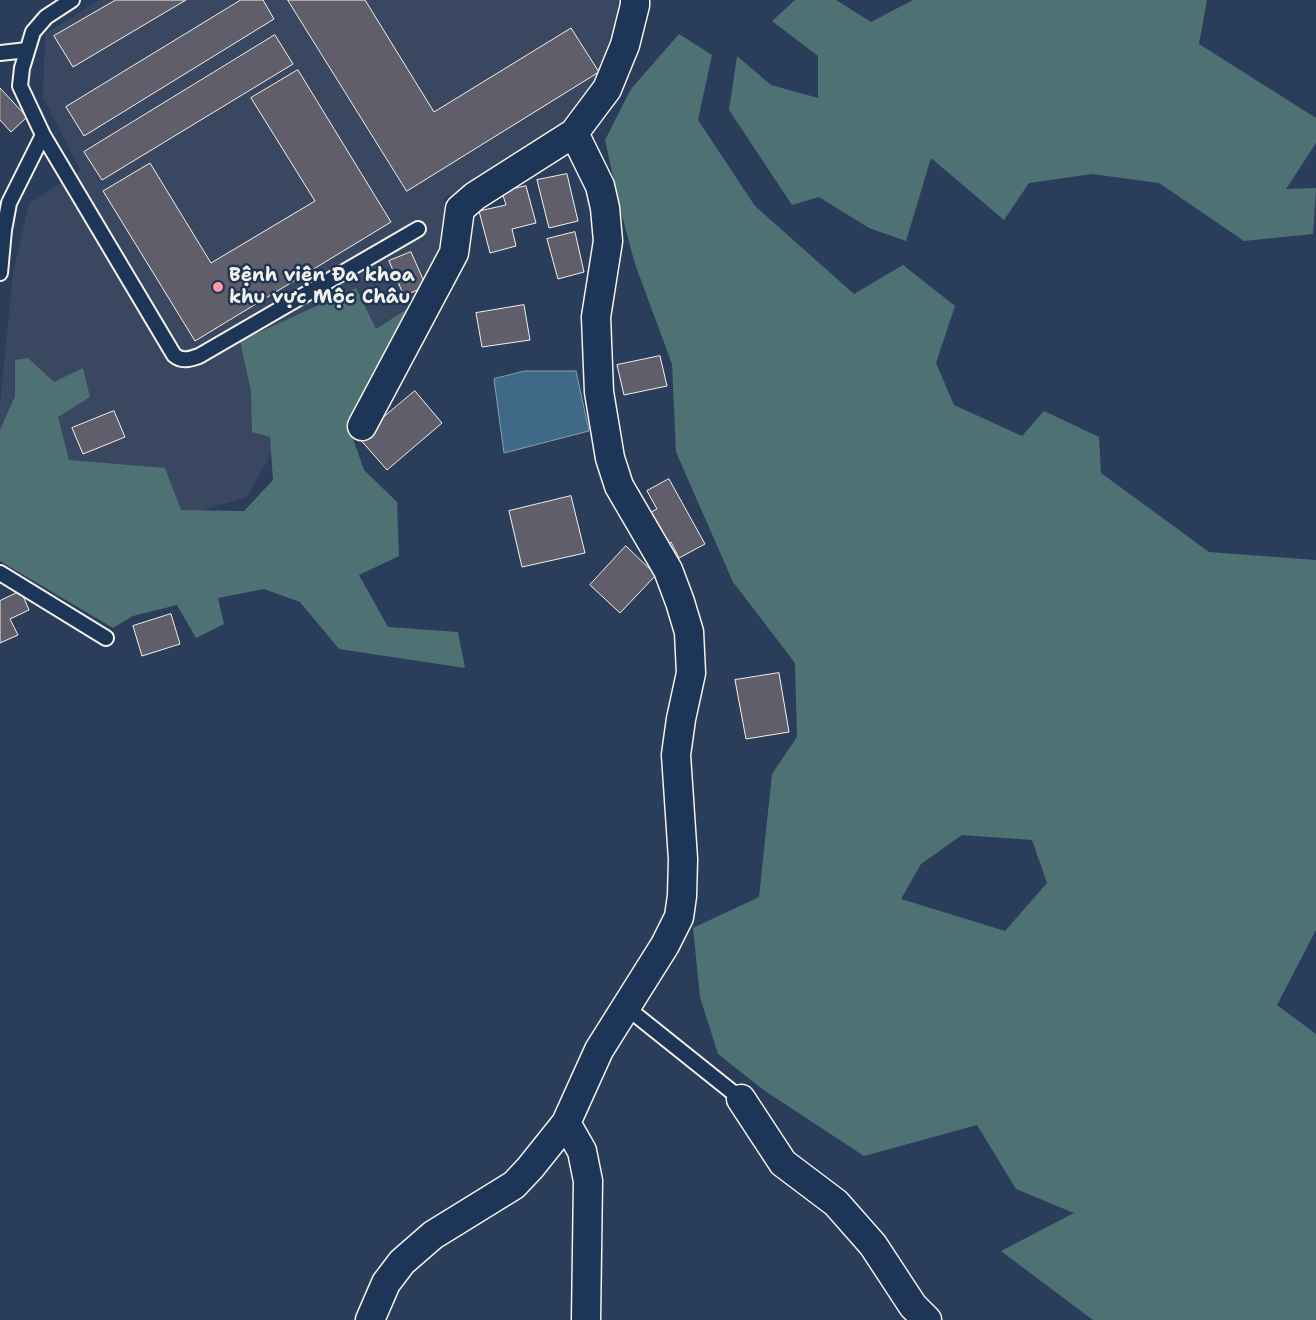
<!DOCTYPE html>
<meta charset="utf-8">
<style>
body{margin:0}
canvas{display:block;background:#2a3d5b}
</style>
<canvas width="1316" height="1320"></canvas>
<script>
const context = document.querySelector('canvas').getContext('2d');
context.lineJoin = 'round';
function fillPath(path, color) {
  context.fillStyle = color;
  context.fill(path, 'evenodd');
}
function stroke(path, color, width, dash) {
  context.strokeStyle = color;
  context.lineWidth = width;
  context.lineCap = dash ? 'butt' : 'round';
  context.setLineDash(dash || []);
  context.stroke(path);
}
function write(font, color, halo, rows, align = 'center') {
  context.font = font + ' "Shantell Sans",sans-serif';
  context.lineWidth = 5;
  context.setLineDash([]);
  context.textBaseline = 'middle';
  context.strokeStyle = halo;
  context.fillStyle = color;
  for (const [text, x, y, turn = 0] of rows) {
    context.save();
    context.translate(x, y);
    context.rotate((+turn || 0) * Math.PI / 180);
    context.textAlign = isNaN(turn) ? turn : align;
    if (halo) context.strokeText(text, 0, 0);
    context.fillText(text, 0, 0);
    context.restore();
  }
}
fillPath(new Path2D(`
 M99 0H620L621 11 599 86 542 142 444 198 445 230 435 269 418 302 376 329 307 390 247 497 83 545 0 481V404L13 273 29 204 80 170 43 97 45 34Z`), '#3a4760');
fillPath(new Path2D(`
 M795 0H836L871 22 913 0H1207L1199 44 1316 118V143L1286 189 1316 188 1313 234 1244 241 1159 183 1092 174 1029 183 1004 220 931 158 906 241 869 228 819 197 792 205 729 110 737 56 771 85 818 98V56L772 21Z
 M679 34 712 55 698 120 755 206 854 294 903 265 955 306 936 363 954 405 1022 436 1044 411 1099 437 1101 473 1209 552 1316 560V930L1277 1005 1316 1034V1320H1093L1001 1251 1074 1213 1016 1189 977 1125 864 1156 765 1091 718 1054 700 997 693 928 759 897 772 774 797 737 795 663 733 582 676 452 672 364 635 264 621 212 605 140 631 89ZM962 835 1032 840 1047 883 1005 931 901 899 921 864Z
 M356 288 376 329 418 302 350 430 364 470 397 502 399 556 359 575 388 627 458 632 465 668 339 649 300 602 264 589 218 598 224 624 196 638 177 605 133 616 113 628 0 561V430L15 396V360L28 358 54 382 83 368 90 397 58 417 69 460 165 468 181 510 244 511 273 480 270 437 252 432 251 391 240 341Z`), '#4e7273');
const water = new Path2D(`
 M525 371H576L589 431 504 453 494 379Z`);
fillPath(water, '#3f6986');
stroke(water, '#879fad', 1);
const building = new Path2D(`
 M116 0H186L73 67 54 36Z
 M241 0H263L274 19 84 136 66 107Z
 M288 0H365L434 112 571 28 599 72 407 191Z
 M275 35 293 64 102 180 84 152Z
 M298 70 391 222 195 341 103 191 150 163 211 263 315 201 251 98Z
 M0 88 27 117 11 132 0 120Z
 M567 174 578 221 549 228 537 180Z
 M526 186 536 223 512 229 516 246 490 253 479 211 506 205 502 192Z
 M575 232 584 272 558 279 547 239Z
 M411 252 426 286 404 296 389 261Z
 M524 305 530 340 482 347 476 313Z
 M660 356 667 386 624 395 617 365Z
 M415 391 442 423 387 470 359 438Z
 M114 411 125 437 83 454 72 428Z
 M669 479 705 544 679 558 671 542 663 547 645 515 657 509 647 491Z
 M571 496 585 553 522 567 509 511Z
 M626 546 656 575 620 613 590 585Z
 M21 591 29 610 10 619 18 635 0 643V601Z
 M171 614 180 644 142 656 133 626Z
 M779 673 789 732 746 739 735 680Z`);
fillPath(building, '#605e6a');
stroke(building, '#f4f1e8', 1);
const lane = new Path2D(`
 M0 53 27 50
 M43 135 174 355C182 362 190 359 199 356L418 229
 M0 273 4 230 9 203 43 135 20 86 22 68 33 32 46 17 72 0
 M0 573 106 638
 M626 1007 741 1099`);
const street = new Path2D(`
 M362 426 454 253 460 209 475 196 574 133
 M741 1099 783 1163 836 1203 873 1245 913 1306 927 1320
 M566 1123 582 1151 588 1181 586 1320
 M370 1320 386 1283 402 1262 433 1235 514 1185 530 1168 566 1123 599 1050 665 945 679 917 682 896 683 859 676 755 681 719 691 673 689 632 680 602 668 570 619 486 610 458 599 392 596 317 608 241 605 208 600 186 574 133 607 89 625 45 635 5V0`);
stroke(lane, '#f4f1e8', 18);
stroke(street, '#f4f1e8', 31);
stroke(lane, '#1d3557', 14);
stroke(street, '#1d3557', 28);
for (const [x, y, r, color] of [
 [218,287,6,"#ff9aa2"]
]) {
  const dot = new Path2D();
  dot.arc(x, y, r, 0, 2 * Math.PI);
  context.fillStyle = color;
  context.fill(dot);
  stroke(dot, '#1d3557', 2);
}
write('bold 19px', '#f4f1e8', '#1d3557', [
 ["Bệnh viện Đa khoa",229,276],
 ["khu vực Mộc Châu",229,298]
], 'left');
</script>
